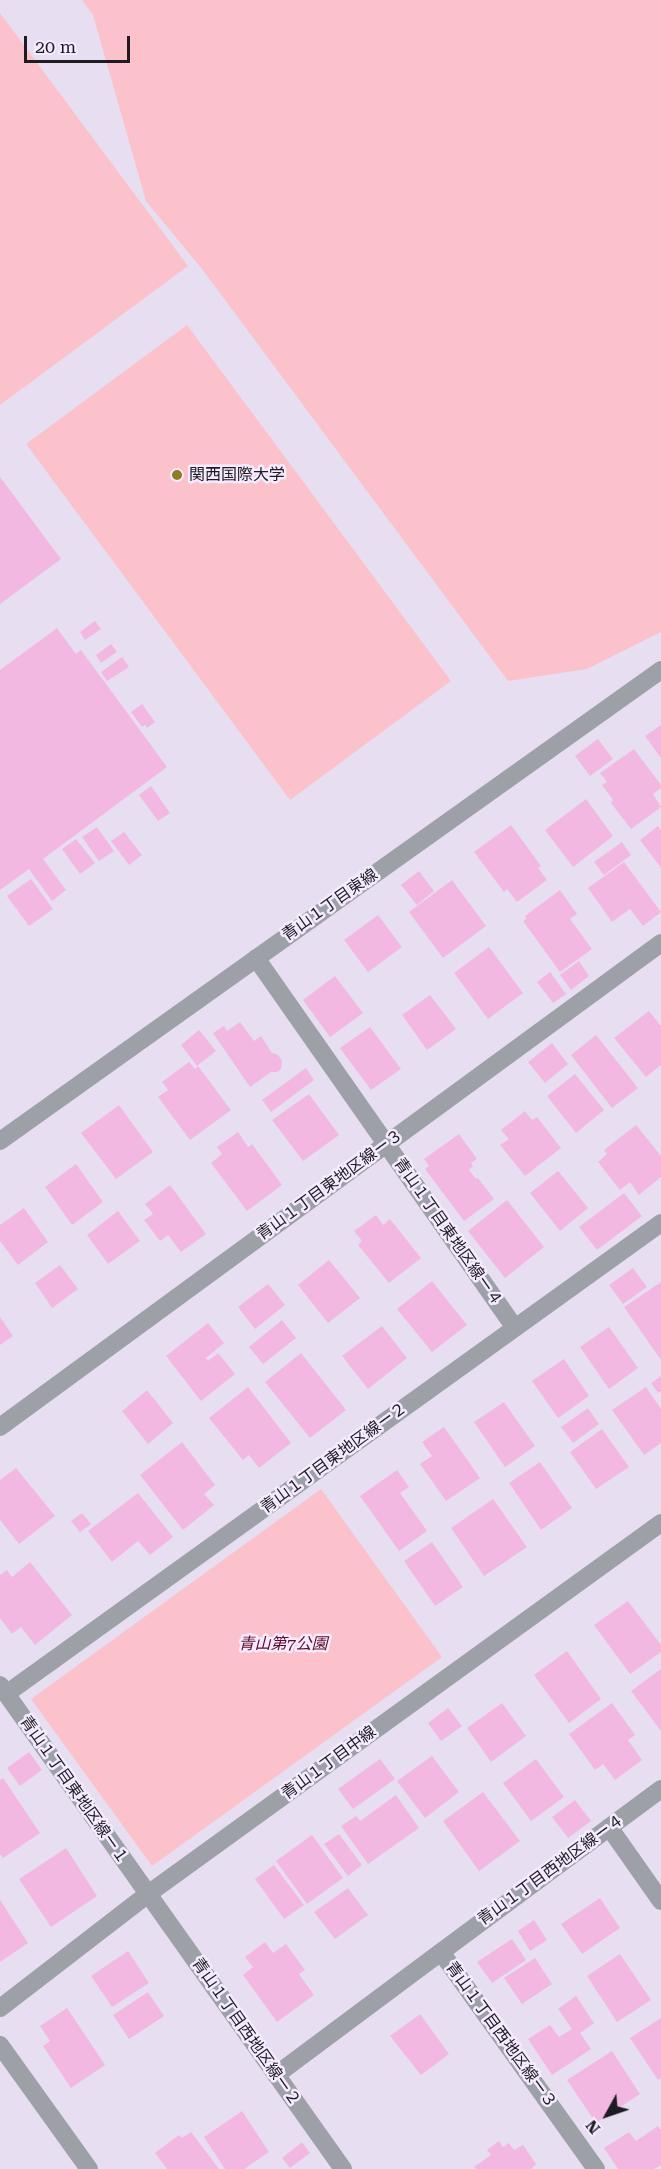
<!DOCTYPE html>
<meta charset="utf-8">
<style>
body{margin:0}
#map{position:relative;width:661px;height:2169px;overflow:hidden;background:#e7def1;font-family:"Roboto Serif",serif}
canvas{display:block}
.north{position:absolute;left:577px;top:2085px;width:60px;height:60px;-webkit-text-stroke:4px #f4ebfe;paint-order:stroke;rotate:230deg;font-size:16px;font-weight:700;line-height:24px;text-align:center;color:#1f1b22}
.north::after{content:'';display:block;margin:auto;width:21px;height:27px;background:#1f1b22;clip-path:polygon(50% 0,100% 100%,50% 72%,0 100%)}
.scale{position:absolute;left:24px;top:36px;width:106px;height:27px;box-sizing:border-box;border:3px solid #1f1b22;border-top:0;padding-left:8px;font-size:18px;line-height:21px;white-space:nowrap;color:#1f1b22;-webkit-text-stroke:4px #f4ebfe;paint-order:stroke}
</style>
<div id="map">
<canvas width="661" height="2169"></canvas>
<div class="north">N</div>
<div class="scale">20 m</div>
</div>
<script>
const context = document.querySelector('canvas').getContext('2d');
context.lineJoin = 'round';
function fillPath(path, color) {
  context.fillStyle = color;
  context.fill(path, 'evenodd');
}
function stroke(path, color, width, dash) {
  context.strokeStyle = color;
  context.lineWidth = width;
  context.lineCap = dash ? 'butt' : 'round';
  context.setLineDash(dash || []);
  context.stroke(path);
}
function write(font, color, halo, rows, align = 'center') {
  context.font = font + ' "Roboto Serif","Noto Sans JP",serif';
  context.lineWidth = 5;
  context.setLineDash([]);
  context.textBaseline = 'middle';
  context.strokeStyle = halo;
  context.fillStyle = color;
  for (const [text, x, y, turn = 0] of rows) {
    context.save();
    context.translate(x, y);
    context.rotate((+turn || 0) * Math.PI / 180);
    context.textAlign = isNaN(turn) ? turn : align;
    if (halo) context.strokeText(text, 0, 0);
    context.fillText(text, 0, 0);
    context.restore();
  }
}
fillPath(new Path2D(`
 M82 0H661V632L587 669 508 681 202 269 146 201 93 15Z
 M0 13 188 266 0 405Z
 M187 325 451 681 290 800 26 444Z
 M321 1489 442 1657 152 1866 31 1699Z`), '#fbc2cc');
fillPath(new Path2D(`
 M0 477 61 559 0 604Z
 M95 621 101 629 85 640 80 632Z
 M57 628 76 654 81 650 167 767 43 859 66 890 52 901 29 869 0 890V670Z
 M111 644 117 652 101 663 96 655Z
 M122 657 129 667 107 681 101 672Z
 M142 704 155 722 147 728 145 725 142 727 131 712Z
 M661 725V758L645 736Z
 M598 739 613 759 590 776 575 756Z
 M634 749 661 785V788L653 794 661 807 631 829 611 803 613 800 602 785 607 782 600 773Z
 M151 786 170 813 158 821 139 795Z
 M586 799 613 836 573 867 545 830Z
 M511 825 541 866 538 868 547 880 517 902 507 889 504 892 474 852Z
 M658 826 661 830V868L640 840Z
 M97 827 114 851 99 861 82 837Z
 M124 832 142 855 129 865 111 841Z
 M76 839 95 863 80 874 62 849Z
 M622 842 631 855 604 875 594 862Z
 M624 862 661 912 643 926 630 909 612 922 588 888Z
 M419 871 434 891 417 905 401 885Z
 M31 879 53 909 29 926 7 896Z
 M452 880 486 926 443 958 409 912Z
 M560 890 577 914 570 919 592 949 560 972 523 921 526 919 525 916Z
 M378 915 402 947 368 972 344 940Z
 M489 947 523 993 488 1019 454 973Z
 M579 961 589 976 571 990 560 975Z
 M550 972 566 994 553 1003 537 982Z
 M335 976 363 1013 330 1037 303 1000Z
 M430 995 456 1029 427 1050 402 1015Z
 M649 1011 661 1026V1065L646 1077 614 1038Z
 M240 1022 254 1041 261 1036 272 1053 277 1054 282 1060 281 1069 277 1072H271L250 1087 213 1033 224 1026 227 1031Z
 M370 1027 401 1069 371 1090 340 1048Z
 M199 1030 216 1051 197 1066 181 1045Z
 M596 1035 638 1088 612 1108 571 1055Z
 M552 1043 568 1064 545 1083 528 1062Z
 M189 1062 195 1069 198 1066 231 1110 190 1140 158 1097 168 1090 162 1082Z
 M306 1068 314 1080 271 1112 262 1100Z
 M575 1074 604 1110 576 1133 547 1096Z
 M309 1094 339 1135 303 1161 272 1120Z
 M119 1105 153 1152 116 1179 81 1133Z
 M525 1111 532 1120 537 1117 561 1148 525 1176 500 1145 509 1139 501 1130Z
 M636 1125 661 1156V1177L639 1195 630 1182 620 1190 598 1162 607 1154 604 1150Z
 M238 1132 248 1147 252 1144 282 1185 247 1211 211 1163 222 1154 217 1147Z
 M459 1134 477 1159 471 1163 473 1166 469 1170 476 1179 478 1178 494 1199 464 1221 425 1169 429 1166 424 1159Z
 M76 1164 103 1202 72 1225 45 1187Z
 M558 1171 588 1208 560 1231 530 1193Z
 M170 1185 206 1234 181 1252 168 1235 160 1241 144 1220 153 1214 145 1204Z
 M624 1193 642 1216 597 1250 579 1227Z
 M507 1200 544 1247 505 1278 468 1231Z
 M24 1208 48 1242 18 1265 0 1241V1225Z
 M118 1211 140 1241 108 1264 87 1235Z
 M376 1215 383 1225 390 1219 421 1258 389 1283 358 1245 362 1241 354 1231Z
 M329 1260 360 1298 328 1323 298 1285Z
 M60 1265 78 1289 52 1308 35 1283Z
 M633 1268 647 1287 623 1304 609 1285Z
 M432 1281 467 1325 432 1352 397 1309Z
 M661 1282V1360L624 1307Z
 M268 1284 285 1305 255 1329 238 1307Z
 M0 1317 13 1336 0 1345Z
 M282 1320 296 1338 263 1364 249 1347Z
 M208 1323 224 1343 206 1358 208 1361 218 1353 235 1374 201 1401 166 1356Z
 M382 1326 407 1358 368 1389 342 1356Z
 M609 1327 638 1368 609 1389 580 1347Z
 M301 1353 346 1410 310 1438 265 1382Z
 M564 1359 589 1396 558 1418 532 1381Z
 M661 1376V1391L658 1393 651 1383Z
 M248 1387 291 1443 259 1468 249 1455 243 1460 209 1418Z
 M646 1387 661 1409V1443L644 1455 612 1410Z
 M147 1390 173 1423 148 1444 122 1411Z
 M504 1402 535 1446 505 1467 474 1422Z
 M588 1408 599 1424 573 1443 561 1427Z
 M444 1427 480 1478 446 1501 420 1464 432 1456 422 1442Z
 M602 1429 629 1467 596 1489 570 1452Z
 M182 1442 215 1485 204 1494 214 1505 183 1530 140 1475Z
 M540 1462 572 1508 541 1530 509 1483Z
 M16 1468 55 1516 19 1544 0 1520V1480Z
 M397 1470 409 1487 400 1493 427 1531 399 1551 360 1496Z
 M138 1493 173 1537 150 1555 138 1541 112 1562 88 1531Z
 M493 1499 527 1547 484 1576 451 1528Z
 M82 1513 91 1524 80 1532 71 1521Z
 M432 1542 463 1587 435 1606 404 1561Z
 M30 1562 72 1615 35 1645 21 1627 12 1634 0 1618V1575L7 1570 12 1577Z
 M628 1601 661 1645V1652L630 1674 594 1625Z
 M567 1651 601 1699 569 1723 534 1675Z
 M661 1669V1731L631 1691Z
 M502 1703 526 1736 491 1762 467 1728Z
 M612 1703 635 1735 628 1740 642 1760 615 1780 603 1764 595 1770 569 1734Z
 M448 1708 462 1726 441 1741 428 1723Z
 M29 1752 42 1770 20 1786 7 1768Z
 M432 1756 459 1792 425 1818 397 1781Z
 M380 1759 395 1779 353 1809 338 1789Z
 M536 1759 564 1797 531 1821 503 1783Z
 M3 1778 40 1833 3 1858 0 1854V1780Z
 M483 1792 520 1841 479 1871 443 1821Z
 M396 1795 419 1828 368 1864 341 1826 356 1816 360 1821Z
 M575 1800 591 1821 568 1838 552 1817Z
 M339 1834 362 1865 348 1876 324 1844Z
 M312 1835 343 1878 307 1904 276 1861Z
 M66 1848 97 1896 51 1927 19 1879Z
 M274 1865 304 1905 284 1919 255 1879Z
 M348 1888 368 1915 335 1939 314 1912Z
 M600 1898 620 1928 582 1954 561 1924Z
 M0 1900 28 1943 0 1962Z
 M534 1920 547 1940 530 1951 518 1931Z
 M512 1939 526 1960 492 1983 477 1962Z
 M265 1942 273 1953 286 1944 305 1970 299 1974 314 1995 277 2022 243 1975 253 1967 245 1957Z
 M128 1951 149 1983 112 2007 91 1976Z
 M620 1954 651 2000 617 2022 587 1976Z
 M535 1958 552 1984 522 2004 504 1978Z
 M148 1992 164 2016 129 2039 113 2015Z
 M576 1996 594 2023 580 2033 591 2049 552 2075 528 2039 550 2025 559 2037 572 2029 558 2009Z
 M67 2008 105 2065 71 2088 43 2046 50 2041 40 2026Z
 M420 2014 449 2054 421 2075 390 2036Z
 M661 2018V2078L658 2080 630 2038Z
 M612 2051 640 2094 596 2123 567 2080Z
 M242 2111 269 2152 244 2169H225L204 2137Z
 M658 2126 661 2130V2165L654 2169H618L604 2148 629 2132 636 2141Z
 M191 2132 219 2169H167L155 2153 179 2135 182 2138Z
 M499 2141 503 2147 509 2143 514 2150 523 2145 536 2164 531 2169H476L474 2167 491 2155 487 2150Z
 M302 2142 310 2153 290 2168 282 2158Z`), '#f3b8e2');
stroke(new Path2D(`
 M256 958 515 1328
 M0 1141 661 670
 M0 1427 661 943
 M0 1685 343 2169
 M6 1694 661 1223
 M609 1827 661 1901
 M441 1952 661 1789
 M0 2008 148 1894 661 1523
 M0 2045 89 2169
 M276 2075 441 1952 596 2169`), '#9ea0a8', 18);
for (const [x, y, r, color] of [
 [177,475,6,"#8f7b22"]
]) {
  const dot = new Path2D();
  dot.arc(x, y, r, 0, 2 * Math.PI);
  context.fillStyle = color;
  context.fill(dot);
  stroke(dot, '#f4ebfe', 2);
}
write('16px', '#1f1b22', '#f4ebfe', [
 ["関西国際大学",189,475]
], 'left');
write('16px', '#1f1b22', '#f4ebfe', [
 ["青山１丁目東線",330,905,-35],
 ["青山１丁目東地区線ー３",330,1185,-36],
 ["青山１丁目東地区線ー４",448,1232,55],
 ["青山１丁目東地区線ー２",334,1458,-36],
 ["青山１丁目中線",329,1763,-36],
 ["青山１丁目東地区線ー１",74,1790,55],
 ["青山１丁目西地区線ー４",551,1870,-36],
 ["青山１丁目西地区線ー２",246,2032,55],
 ["青山１丁目西地区線ー３",501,2035,54]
]);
write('italic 16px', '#5f0a28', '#f4ebfe', [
 ["青山第7公園",283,1644]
]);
</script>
